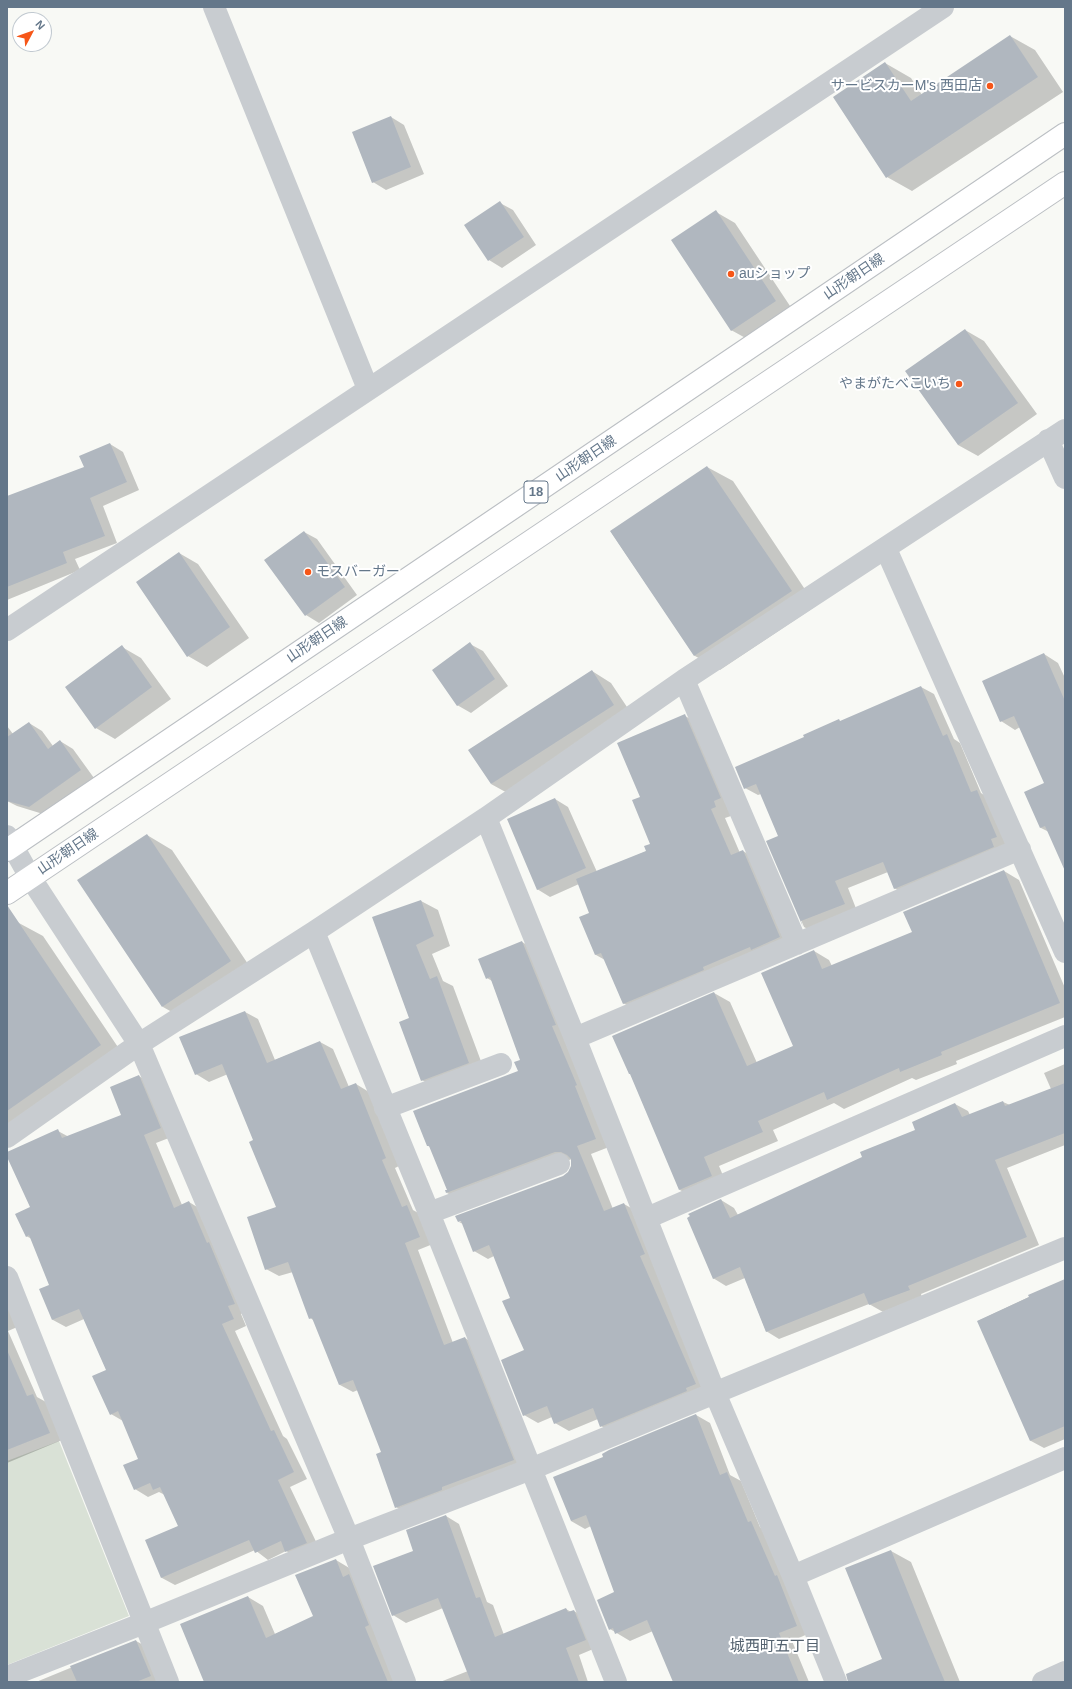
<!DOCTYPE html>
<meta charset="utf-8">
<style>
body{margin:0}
#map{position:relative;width:1072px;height:1689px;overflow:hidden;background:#f8f9f5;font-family:Arial,sans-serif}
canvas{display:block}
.frame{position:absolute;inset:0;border:8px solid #64778a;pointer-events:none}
.north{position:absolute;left:12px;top:12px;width:40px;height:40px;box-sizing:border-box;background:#fff;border:1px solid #c1c9d0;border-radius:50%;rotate:49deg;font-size:11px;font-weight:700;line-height:16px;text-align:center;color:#64778a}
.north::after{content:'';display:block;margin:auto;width:14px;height:18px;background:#f65618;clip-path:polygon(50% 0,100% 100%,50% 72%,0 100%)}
</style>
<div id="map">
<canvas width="1072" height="1689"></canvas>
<div class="frame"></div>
<div class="north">N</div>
</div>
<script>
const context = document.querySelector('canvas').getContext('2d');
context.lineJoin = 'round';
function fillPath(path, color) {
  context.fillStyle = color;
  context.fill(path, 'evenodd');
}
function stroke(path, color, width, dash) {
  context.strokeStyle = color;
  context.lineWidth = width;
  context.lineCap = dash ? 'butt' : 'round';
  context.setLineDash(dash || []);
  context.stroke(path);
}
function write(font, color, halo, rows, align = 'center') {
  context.font = font + ' Arial,"Noto Sans JP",sans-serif';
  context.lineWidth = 4;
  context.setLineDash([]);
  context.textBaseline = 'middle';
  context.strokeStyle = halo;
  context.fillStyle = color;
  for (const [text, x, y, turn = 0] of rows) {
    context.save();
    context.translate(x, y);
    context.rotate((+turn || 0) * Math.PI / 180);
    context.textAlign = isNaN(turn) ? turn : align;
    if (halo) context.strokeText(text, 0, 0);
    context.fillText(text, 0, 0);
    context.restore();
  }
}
fillPath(new Path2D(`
 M59 1441 129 1616 7 1665V1461Z`), '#d9e1d6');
fillPath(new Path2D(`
 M1010 36 1035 50 1063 92 912 191 887 177 885 63 911 78 922 95Z
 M391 117 404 125 424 174 386 190 373 182Z
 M500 203 513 210 536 245 502 268 489 260Z
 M716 212 735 223 794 312 751 341 731 330Z
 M965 330 984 341 1037 414 978 456 958 445Z
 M110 444 123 452 139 490 103 506 117 543 75 559 80 570 7 600V497L85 468Z
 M707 467 733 481 816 606 720 670 695 656 611 532Z
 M304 532 317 539 357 595 319 623 306 615 265 560Z
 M179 553 198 564 249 638 207 667 188 656Z
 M470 644 483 651 508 686 471 713 457 705Z
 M122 647 141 658 171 699 115 739 96 728Z
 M1044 654 1058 663 1065 678V862L1049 832 1041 828 1026 792 1046 783 1020 727 1015 730 1001 721Z
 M592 671 611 683 633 716 511 795 491 784Z
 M921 687 934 694 954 739 960 743 981 793 990 799 1009 844 908 896 894 888 888 872 848 888 857 911 815 933 804 927 768 841 779 837 761 794 758 795 745 788 806 738 839 721 841 722Z
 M685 716 700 724 731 816 725 818 740 853 743 851 758 860 795 946 639 1012 623 1003 605 960 596 955 590 913 579 884 550 897 537 889 555 799 568 807 597 872 647 851 651 844 641 797Z
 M29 723 42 731 53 746 60 741 73 749 94 778 43 814 17 806 7 801V726L13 734Z
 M147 835 172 850 256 976 188 1021 163 1007Z
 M1004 871 1019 880 1065 988V1017L956 1061 957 1064 916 1080 912 1078 844 1109 834 1103 773 1130 778 1141 719 1166 727 1185 695 1199 680 1190 631 1075 714 993 730 1002 757 1063 794 1046 814 951 829 960 832 966 913 933Z
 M421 901 438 910 450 946 432 954 443 981 453 986 485 1072 438 1090 422 1080 410 1019 373 918Z
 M17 922 43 936 126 1059 7 1143V928Z
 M522 942 536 950 609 1147 591 1154 613 1209 624 1204 638 1212 709 1392 615 1434 601 1426 598 1419 569 1431 555 1423 552 1417 538 1423 524 1415 525 1350 511 1298 494 1256 488 1259 474 1251 463 1224 459 1222 564 1177 570 1172 572 1166V1159L461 1200 447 1193 448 1190 431 1147 428 1146 519 1071 521 1060 492 981 487 978Z
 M245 1012 258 1019 275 1060 320 1042 333 1049 349 1087 356 1084 369 1092 399 1166 395 1168 413 1210 420 1214 433 1244 418 1250 453 1343 465 1338 478 1346 527 1468 409 1515 396 1507 383 1453 358 1390 353 1392 340 1385 315 1321 310 1318 293 1272 279 1276 266 1269 277 1208 254 1141 228 1074 209 1082 196 1074Z
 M1065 1064V1145L1007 1168 1039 1245 921 1294 922 1297 883 1312 869 1304 779 1339 766 1331 745 1278 726 1286 713 1278 721 1200 734 1208 738 1215 863 1158 917 1130 955 1104 968 1111 970 1115 1003 1102 1010 1105 1051 1089 1044 1073Z
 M139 1076 152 1084 174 1136 156 1143 182 1205 189 1202 202 1210 247 1311 241 1314 246 1326 235 1331 283 1436 287 1439 307 1479 290 1487 320 1550 299 1558 286 1551 268 1560 255 1550 175 1585 162 1578 146 1541 179 1526 165 1495 159 1492 148 1497 135 1489 139 1459 123 1421 111 1414 107 1371 84 1319 66 1327 53 1320 50 1286 32 1239 26 1236 31 1208 7 1154 58 1131 69 1137 123 1116Z
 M1065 1280V1439L1044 1448 1031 1441 978 1321Z
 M7 1281 22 1325 8 1331 37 1397 46 1402 62 1440 7 1463Z
 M696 1415 710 1423 730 1475 741 1481 760 1527 764 1530 810 1633 792 1641 809 1682H674L653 1631 630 1641 610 1629 615 1593 591 1526 585 1529 571 1521 605 1458Z
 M446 1516 459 1524 487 1602 493 1605 504 1635 566 1609 571 1612 574 1611 587 1618 598 1647 579 1655 588 1682H440L468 1671 443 1608 406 1623 393 1615 414 1551Z
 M891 1551 911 1562 960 1682H862L883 1660Z
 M336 1560 351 1569 399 1682H230L248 1597 263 1606 275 1634 314 1617Z
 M136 1641 151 1649 164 1682H36Z`), '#0003');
fillPath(new Path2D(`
 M1010 35 1038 77 886 178 833 97 885 62 911 101Z
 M391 116 411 167 372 183 352 132Z
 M500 201 524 237 488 261 464 225Z
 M716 210 776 301 731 331 671 240Z
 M965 329 1018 403 958 445 905 371Z
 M110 443 127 482 90 498 105 536 63 552 67 563 7 587V496L84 467 79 456Z
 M707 466 792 591 694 656 610 531Z
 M304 531 345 587 305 616 264 560Z
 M179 552 230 627 187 657 136 582Z
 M470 642 495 679 457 706 432 670Z
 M122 645 152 687 95 729 65 687Z
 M1044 653 1065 701V871L1045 826 1040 828 1024 792 1044 783 1014 716 1000 722 982 681Z
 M592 670 614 705 491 784 468 750Z
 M921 686 943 736 947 734 971 792 977 790 997 837 991 839 994 847 894 889 883 862 835 881 845 904 801 921 803 927 766 841 778 836 756 784 744 789 735 767 804 737 803 735 839 719 840 721Z
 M685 714 721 798 714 801 716 807 711 809 731 855 743 850 780 937 751 950 750 947 703 967 704 970 623 1004 601 953 595 955 579 917 589 913 576 879 646 851 644 846 650 844 632 800 640 797 617 743Z
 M29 722 48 749 60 740 81 770 29 807 7 801V737Z
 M555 798 586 868 537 890 507 819Z
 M147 834 231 961 162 1007 77 880Z
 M1004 870 1060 1003 941 1052 942 1055 900 1072 899 1068 827 1100 824 1092 758 1121 763 1132 704 1157 712 1176 679 1190 630 1074H629L612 1036 714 992 747 1066 793 1046 761 973 814 950 822 969 912 932 903 912Z
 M421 900 434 936 416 945 430 979 437 976 469 1063 421 1081 399 1022 409 1018 372 917Z
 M7 905 101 1045 7 1111Z
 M522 941 556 1025 552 1026 577 1085 575 1086 596 1139 577 1146 604 1211 624 1203 645 1254 640 1256 696 1384 686 1388 687 1391 600 1427 593 1408 554 1424 547 1406 523 1416 501 1360 524 1350 502 1301 510 1298 489 1245 473 1252 461 1221 458 1222 455 1216 563 1176 568 1172 571 1166V1159L567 1155 561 1152H555L446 1193 445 1190H447L429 1146H427L413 1111 518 1071 514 1062 520 1060 490 977 486 979 478 959Z
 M245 1011 267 1063 320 1041 341 1089 356 1083 386 1158 382 1160 402 1207 407 1205 420 1237 405 1243 444 1345 465 1337 514 1460 442 1487V1490L395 1508 376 1454 381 1452 353 1380 339 1385 312 1318 309 1319 288 1262 265 1270 247 1217 276 1207 249 1142 253 1140 222 1064 195 1075 179 1037Z
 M139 1075 161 1128 144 1135 174 1208 189 1201 207 1243 209 1242 235 1304 228 1306 234 1319 222 1324 271 1431 274 1430 294 1472 278 1480 307 1543 285 1552 281 1541 255 1553 249 1540 161 1578 145 1540 178 1526 160 1487 153 1490 150 1483 134 1490 123 1465 138 1459 118 1411 110 1415 92 1376 106 1370 79 1309 52 1320 39 1289 49 1285 29 1235 26 1237 15 1214 30 1207 7 1157V1152L58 1129 62 1138 121 1115 110 1087Z
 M1065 1083V1133L995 1160 1027 1237 908 1286 910 1290 869 1305 864 1293 766 1332 740 1267 713 1279 687 1218 690 1216 688 1214 721 1199 730 1218 862 1157 860 1152 915 1130 912 1122 955 1103 962 1117 1003 1101 1005 1106Z
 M1065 1279V1426L1030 1441 977 1321 1029 1297 1028 1295Z
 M7 1350 27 1396 33 1394 50 1433 7 1450Z
 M696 1414 720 1475 727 1472 748 1522 751 1521 775 1576 777 1575 797 1626 779 1633 799 1682H673L647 1620 615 1634 613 1628 609 1630 597 1600 614 1592 586 1515 571 1521 553 1477 603 1457 602 1454 609 1450Z
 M446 1515 476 1598 480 1597 495 1637 566 1608 568 1612 574 1610 586 1640 566 1648 579 1682H471L438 1598 392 1616 373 1566 413 1551 406 1530Z
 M891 1550 924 1632 945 1682H848L846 1674 882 1659 845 1568Z
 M336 1559 343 1577 349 1574 369 1625 365 1627 388 1682H204L180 1624 248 1596 266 1638 313 1616 295 1575Z
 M136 1640 151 1676 136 1682H77L70 1666Z`), '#b0b7bf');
const major = new Path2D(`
 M7 850 1065 134
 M7 893 1065 183`);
stroke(major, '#bbbfc3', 24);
stroke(new Path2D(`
 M214 7 368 389
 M1048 440 1065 478
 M886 549 1065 952
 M7 630 943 7
 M684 680 797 944
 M486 818 575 1038 715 1393 793 1576 836 1682
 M7 836 30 877 139 1044 349 1539 405 1682
 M314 932 429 1213 616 1682
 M575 1038 1020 849
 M385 1108 501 1064
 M7 1137 139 1044 314 932 486 818 684 680 1065 430
 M429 1213 559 1164
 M647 1218 1065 1036
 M7 1277 168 1682
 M793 1576 1065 1458
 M7 1677 144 1623 349 1539 531 1469 1065 1248
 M1043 1682 1065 1672`), '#c8ccd0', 22);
stroke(major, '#fff', 22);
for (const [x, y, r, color] of [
 [990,86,4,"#f65618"],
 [731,274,4,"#f65618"],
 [959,384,4,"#f65618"],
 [308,572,4,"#f65618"]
]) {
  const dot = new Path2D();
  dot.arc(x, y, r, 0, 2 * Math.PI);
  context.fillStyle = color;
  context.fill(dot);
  stroke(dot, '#fff', 1.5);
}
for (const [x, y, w] of [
 [536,492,24]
]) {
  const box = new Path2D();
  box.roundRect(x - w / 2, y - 11, w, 22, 3);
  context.fillStyle = '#fff';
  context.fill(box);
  stroke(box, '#64778a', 1);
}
write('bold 13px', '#64778a', null, [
 ["18",536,492]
]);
write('14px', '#64778a', '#fff', [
 ["サービスカーM's 西田店",982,86],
 ["auショップ",739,274,"left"],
 ["やまがたべこいち",951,384],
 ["モスバーガー",316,572,"left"]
], 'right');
write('14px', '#64778a', '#fff', [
 ["山形朝日線",854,277,-34],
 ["山形朝日線",586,459,-34],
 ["山形朝日線",317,640,-34],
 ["山形朝日線",68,852,-34]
]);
write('15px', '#53616e', '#fff', [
 ["城西町五丁目",775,1647]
]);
</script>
